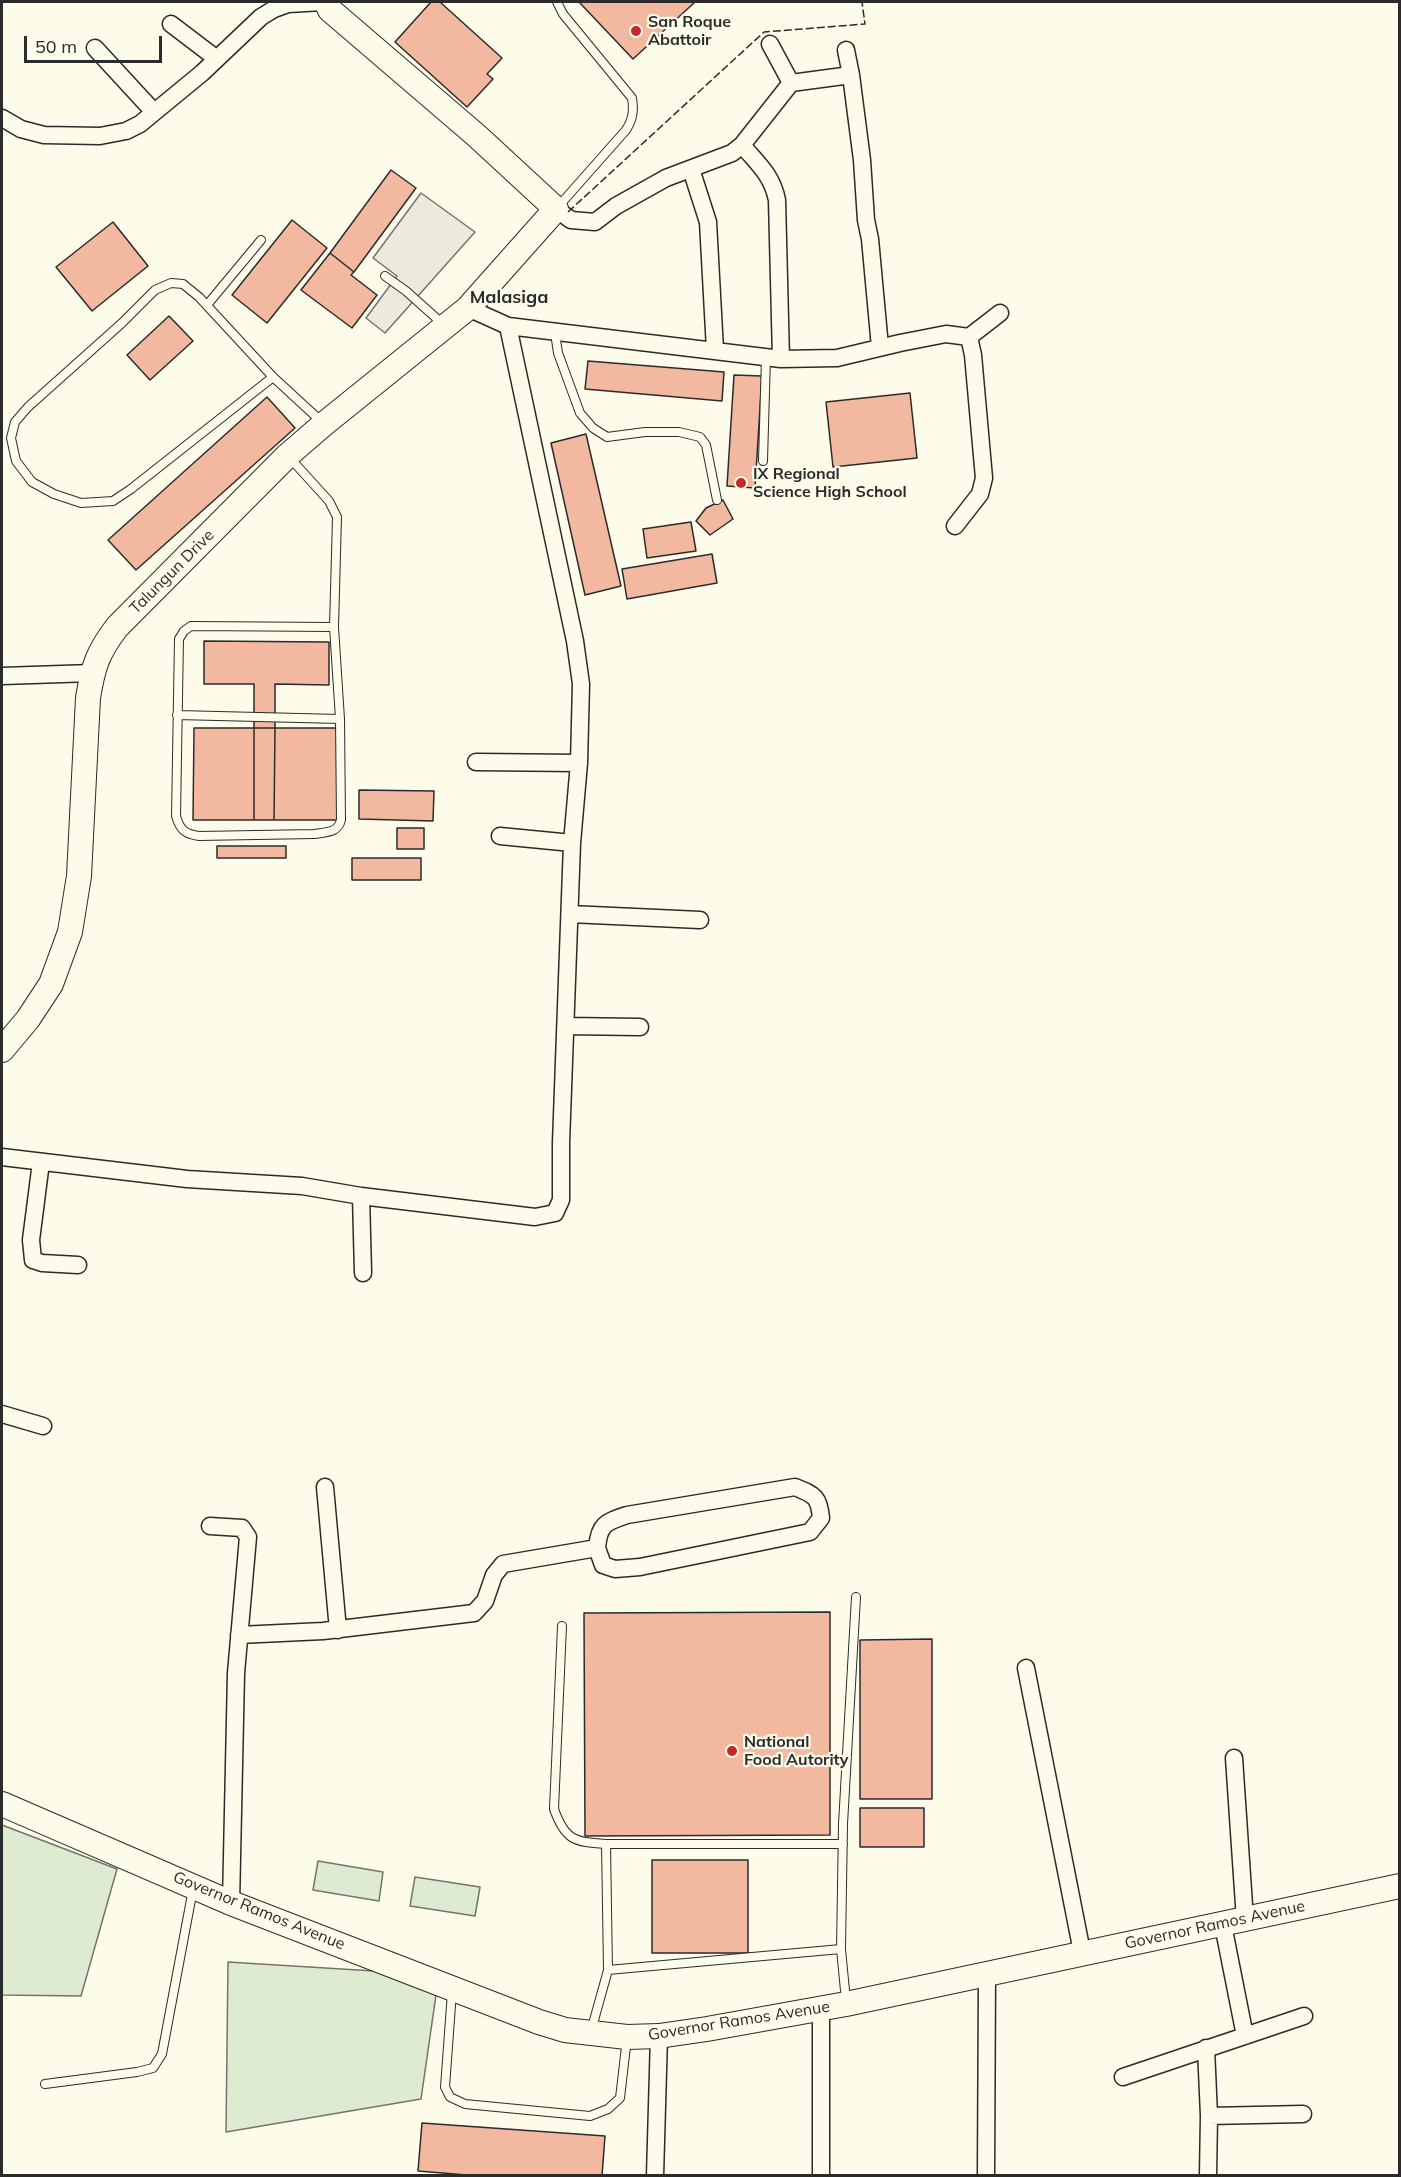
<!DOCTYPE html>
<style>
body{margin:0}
#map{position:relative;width:1401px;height:2177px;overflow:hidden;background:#fdfbea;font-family:Mulish,sans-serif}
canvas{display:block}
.frame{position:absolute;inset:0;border:3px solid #2b2b2b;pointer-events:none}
.scale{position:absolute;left:24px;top:36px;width:138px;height:27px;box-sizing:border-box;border:3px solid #2b2b2b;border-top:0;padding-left:8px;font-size:18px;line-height:21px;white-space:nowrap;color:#2b2b2b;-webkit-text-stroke:4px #fdfbea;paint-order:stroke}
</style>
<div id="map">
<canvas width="1401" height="2177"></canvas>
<div class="frame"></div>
<div class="scale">50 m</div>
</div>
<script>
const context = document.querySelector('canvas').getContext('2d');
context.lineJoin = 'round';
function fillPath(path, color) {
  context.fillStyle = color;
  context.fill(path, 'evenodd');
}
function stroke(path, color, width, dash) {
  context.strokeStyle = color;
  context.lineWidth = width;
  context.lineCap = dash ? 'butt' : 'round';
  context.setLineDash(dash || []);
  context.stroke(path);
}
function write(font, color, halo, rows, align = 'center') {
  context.font = font + ' Mulish,sans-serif';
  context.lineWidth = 4.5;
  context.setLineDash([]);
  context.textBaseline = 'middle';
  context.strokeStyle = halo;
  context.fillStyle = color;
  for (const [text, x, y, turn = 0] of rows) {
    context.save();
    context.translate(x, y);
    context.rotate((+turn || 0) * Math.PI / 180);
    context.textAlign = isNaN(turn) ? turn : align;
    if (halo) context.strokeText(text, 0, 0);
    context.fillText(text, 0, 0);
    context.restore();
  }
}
const green = new Path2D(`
 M2 1825 117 1869 81 1996 2 1995Z
 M318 1861 383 1872 379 1901 313 1890Z
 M415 1877 480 1887 475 1916 410 1906Z
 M228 1962 374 1971 436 1995 421 2099 226 2132Z`);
fillPath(green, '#deebd1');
stroke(green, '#74746e', 1.5);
const parking = new Path2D(`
 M421 193 475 232 385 333 366 318 397 276 373 258Z`);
fillPath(parking, '#eceadb');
stroke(parking, '#74746e', 1.5);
const building = new Path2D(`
 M431 2H440L502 58 487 74 493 79 467 107 395 42Z
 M579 2H695L633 59Z
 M391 170 416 188 354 272 330 253Z
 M292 220 327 248 267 323 232 295Z
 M113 222 148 266 92 311 56 267Z
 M330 253 354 272 351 275 377 295 352 328 301 290Z
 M169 316 193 341 150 380 127 355Z
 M588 361 724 372 722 401 585 389Z
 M734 375 762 376 755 488 727 486Z
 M910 393 917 458 833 467 826 402Z
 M267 397 295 428 136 570 108 540Z
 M586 434 621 586 585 595 551 443Z
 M723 500 733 519 710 535 696 521 706 508Z
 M691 522 696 551 647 558 643 529Z
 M712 554 717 583 627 599 622 569Z
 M204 641 329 642V685L275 684V728H254V684H204Z
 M194 728H254V820H193Z
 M254 728H275L274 820H254Z
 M275 728H338L337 820H274Z
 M359 790 434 791 433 821 359 819Z
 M397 828H424V849H397Z
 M217 846H286V858H217Z
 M352 858H421V880H352Z
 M830 1612V1835L585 1836 584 1613Z
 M932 1639V1799H860V1640Z
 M860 1808H924V1847H860Z
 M652 1860H748V1953H652Z
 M422 2123 605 2136 602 2176H479L418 2171Z`);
fillPath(building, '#f2b8a0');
stroke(building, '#2b2b2b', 1.5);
const lane = new Path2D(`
 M557 2 563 14 632 98C634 111 633 119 626 130L557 208
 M385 276 406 291 444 325
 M207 305 261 240
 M555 333 558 353 580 413 593 428 607 437 645 432H679L700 437 706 445 717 500
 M273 377 131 489 113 501 81 503 54 494 32 482 16 461 11 438 15 422 28 407 122 323 155 290 171 283 183 284 199 297 273 377 323 423
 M289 457 329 501 337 517 334 627 340 719 341 820C338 833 326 832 314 834L199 836C185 834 180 830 176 816L179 639 184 631 191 626 334 627
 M763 461 766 357
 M177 715 340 719
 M562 1626 554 1809C565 1840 574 1842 606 1844H843
 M608 1970 841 1949
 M452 1992 445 2087 450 2097 465 2104 590 2116 608 2109 620 2098 627 2038
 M846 2001 841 1949 843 1824 856 1597
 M591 2031 608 1970 606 1844
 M45 2084 137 2072 153 2068 162 2054 193 1889`);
const street = new Path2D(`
 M171 24 217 59
 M770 44 791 83
 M95 48 154 112
 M846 50 851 75 862 160 866 220 870 239 880 347
 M2 118 21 129 44 135 100 136 126 131 140 124 202 73 261 17 274 9 288 4 323 2
 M742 145C758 164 772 175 777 200L781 359
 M691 169 708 222 715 350
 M556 209 571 220 595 222 616 206 666 178 732 153 742 145 791 83 851 75
 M468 308 508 326 781 359 837 358 900 343 946 334 969 337 973 355 984 478 980 494 955 526
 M969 337 1000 313
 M2 676 92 673
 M476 762 579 763
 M500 836 572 843
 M570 914 700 920
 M566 1026 640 1027
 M2 1157 187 1179 302 1186 361 1196 535 1217 555 1213 561 1200V1143L572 843 579 763 581 684 575 641 508 326
 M41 1162 31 1240 33 1260 42 1263 78 1265
 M361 1196 363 1273
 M2 1414 43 1426
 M325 1487 338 1630
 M210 1526 242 1528 248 1537 236 1673 231 1903
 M239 1635 323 1631 474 1613 485 1601 494 1575 503 1564 597 1548C599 1524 606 1522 627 1515L795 1487C815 1495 819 1497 821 1518L810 1532 640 1567 615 1569 603 1565 597 1548
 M1026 1668 1082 1952
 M1234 1758 1245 1920
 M1223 1925 1245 2036
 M1206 2048 1209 2116 1208 2176
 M1123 2077 1304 2016
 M1209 2116 1303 2114
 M655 2176 659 2036
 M821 2176V2009
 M986 2176 987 1974`);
const secondary = new Path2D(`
 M2 1050 28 1019 51 984 70 932 79 876 88 698C93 666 98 652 117 627L288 455 324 424 468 308 556 209 477 136 330 10 326 2
 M2 1804 231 1903 539 2022 565 2030 627 2037 659 2036 707 2029 846 2004 1400 1886`);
stroke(lane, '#2b2b2b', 10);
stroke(street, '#2b2b2b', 19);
stroke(secondary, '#2b2b2b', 26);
stroke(lane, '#fdfbea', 8);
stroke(street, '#fdfbea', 16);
stroke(secondary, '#fdfbea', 24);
stroke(new Path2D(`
 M568 212 764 32 865 24 862 2`), '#2b2b2b', 1.5, [8, 3]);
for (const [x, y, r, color] of [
 [636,31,6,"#c62828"],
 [741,483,6,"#c62828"],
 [732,1751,6,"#c62828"]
]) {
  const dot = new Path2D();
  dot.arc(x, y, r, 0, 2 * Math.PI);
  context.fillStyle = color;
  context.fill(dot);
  stroke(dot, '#fdfbea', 2);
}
write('bold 16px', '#2b2b2b', '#fdfbea', [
 ["San Roque",648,22],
 ["Abattoir",648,40],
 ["IX Regional",753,474],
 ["Science High School",753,492],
 ["National",744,1742],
 ["Food Autority",744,1760]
], 'left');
write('16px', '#2b2b2b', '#fdfbea', [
 ["Talungun Drive",172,572,-45],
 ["Governor Ramos Avenue",259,1911,22],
 ["Governor Ramos Avenue",1215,1925,-12],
 ["Governor Ramos Avenue",739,2021,-9]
]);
write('bold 18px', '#2b2b2b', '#fdfbea', [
 ["Malasiga",509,298]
]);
</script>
